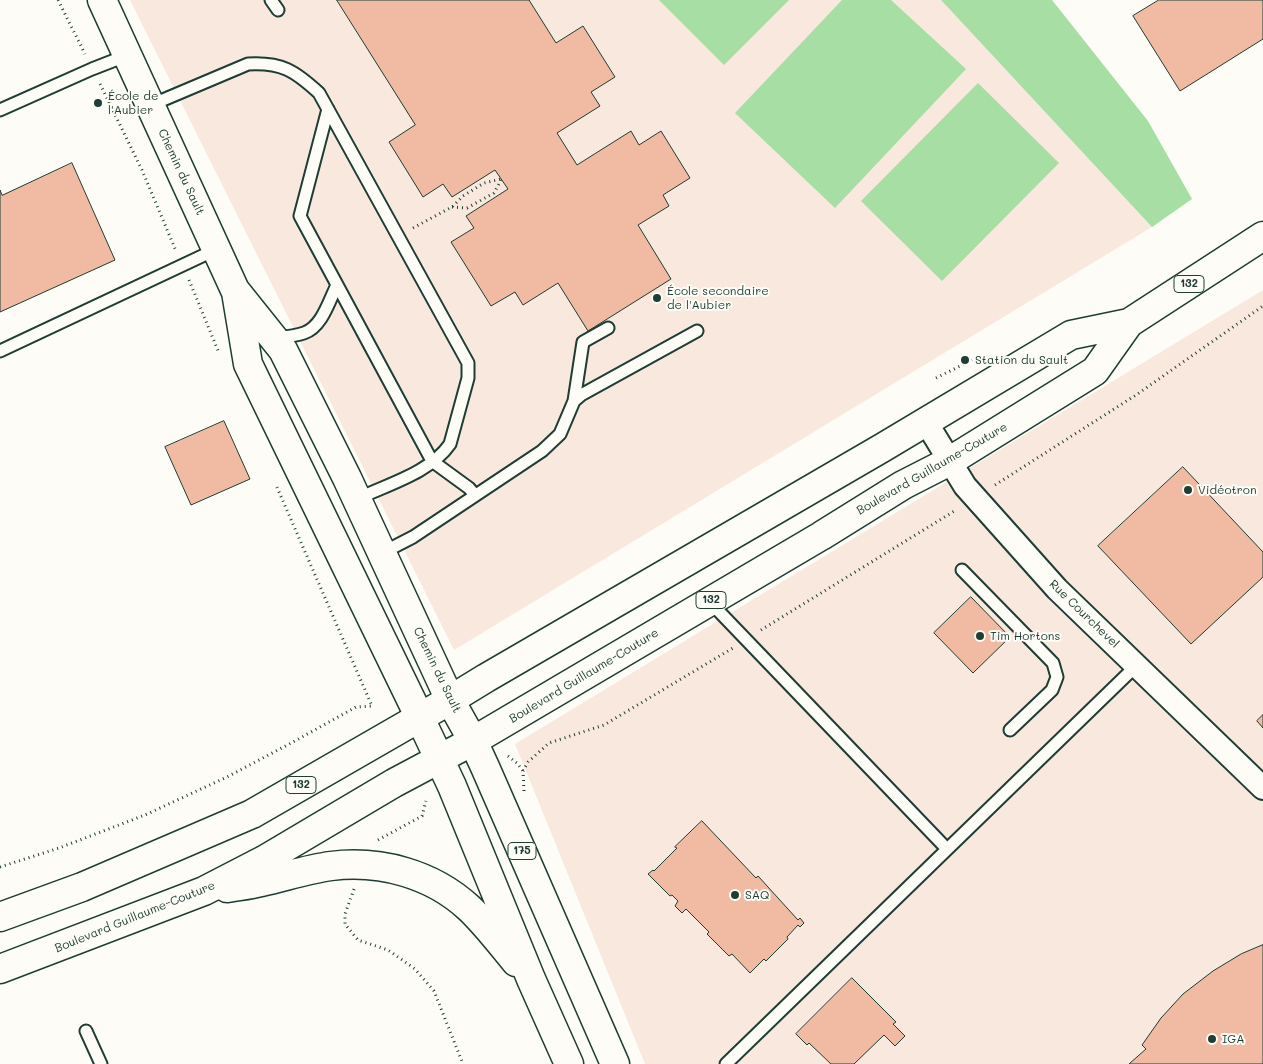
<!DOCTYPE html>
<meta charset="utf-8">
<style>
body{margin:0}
canvas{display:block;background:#fdfcf7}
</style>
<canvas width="1263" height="1064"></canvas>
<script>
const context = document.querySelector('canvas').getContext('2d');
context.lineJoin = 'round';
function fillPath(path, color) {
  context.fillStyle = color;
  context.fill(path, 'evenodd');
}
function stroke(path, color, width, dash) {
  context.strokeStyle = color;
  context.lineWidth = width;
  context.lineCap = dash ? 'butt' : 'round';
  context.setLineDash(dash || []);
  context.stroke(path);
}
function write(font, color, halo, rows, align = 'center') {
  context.font = font + ' Mali,sans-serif';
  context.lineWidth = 4;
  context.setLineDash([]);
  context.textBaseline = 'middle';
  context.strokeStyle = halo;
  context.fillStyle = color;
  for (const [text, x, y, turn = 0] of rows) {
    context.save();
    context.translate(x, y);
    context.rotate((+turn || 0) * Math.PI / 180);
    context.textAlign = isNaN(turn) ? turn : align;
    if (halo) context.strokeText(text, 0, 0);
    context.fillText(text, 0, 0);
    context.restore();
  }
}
fillPath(new Path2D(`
 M130 0H941L1152 227 454 650Z
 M1263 290V1064H645L515 744Z`), '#f9e8de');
fillPath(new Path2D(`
 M659 0H789L724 65Z
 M842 0H891L966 69 835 208 735 113Z
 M941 0H1052L1148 121 1192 199 1152 227Z
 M978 83 1059 163 942 281 861 201Z`), '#a7dea3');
const building = new Path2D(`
 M337 0H529L556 43 583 26 615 77 591 92 600 106 557 133 577 165 631 131 639 145 661 131 690 178 663 195 669 206 638 225 671 279 588 331 558 283 523 305 515 292 491 306 451 242 474 228 466 216 508 189 495 170 452 197 443 184 423 197 389 142 415 125Z
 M1159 0H1263V39L1180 91 1133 16Z
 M72 163 115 260 0 312V190L2 195Z
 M224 421 250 479 191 505 165 447Z
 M1183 467 1263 552V577L1191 644 1098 546Z
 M971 597 1010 637 973 673 934 633Z
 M1263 715V728L1257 721Z
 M702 821 756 878 758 876 798 920 800 918 804 923 800 927 798 925 787 937 788 939 766 961 764 959 750 973 732 954 729 956 707 934 709 932 686 909 682 913 675 906 678 901 672 895 670 896 648 874 653 870 654 871 677 848 675 847Z
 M1263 945V1064H1129L1146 1049 1142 1045 1161 1018 1183 994 1213 971 1241 954Z
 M852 978 896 1022 893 1024 905 1036 895 1046 884 1035 854 1064H831L809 1043 807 1045 796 1034Z`);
fillPath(building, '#f0baa3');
stroke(building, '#1f3d34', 1);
const service = new Path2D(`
 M271 0 278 10
 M151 105 248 64C282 62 295 71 319 93L468 363V378L450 444C430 473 388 484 357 499
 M328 109 300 216 432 461 469 488 475 495
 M0 110 92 69 128 55
 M276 338C285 337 295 336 304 333 322 327 329 301 337 285
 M0 351 217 249
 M574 401 583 342 608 328
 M382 553 413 537 542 451 560 434 574 401 581 395 697 331
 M962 570 1053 663 1057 677 1052 690 1010 730
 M709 601 947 849
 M86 1031 101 1064
 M726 1064 1137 665`);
const minor = new Path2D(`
 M926 422 965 486 1057 589 1263 788`);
const tertiary = new Path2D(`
 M102 0 235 290 283 350 347 478 450 700
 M236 292 248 364 420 718`);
const primary = new Path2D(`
 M450 700 473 741 485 767 615 1064
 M420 718 452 786 531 979 569 1064
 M227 888C238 886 250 885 261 882 284 877 308 869 331 866 381 860 432 874 469 908 486 924 501 944 516 962
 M0 917 82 887 252 814 450 700 486 678 882 448 1071 335 1129 323 1263 236
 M0 969 204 891 264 860 394 783 473 741 821 536 903 485 950 461 1095 371 1129 323`);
stroke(service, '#1f3d34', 15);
stroke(minor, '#1f3d34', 26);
stroke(tertiary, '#1f3d34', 31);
stroke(primary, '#1f3d34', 31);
stroke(new Path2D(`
 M58 0 85 54
 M100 84 142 170 176 251
 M452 207 467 208 494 193 501 180
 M413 228 452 207 463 196 484 183 501 179
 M189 280 219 353
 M936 378 972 360
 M995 485 1136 395 1263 306
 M761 630 956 510
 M508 756 517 763 523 771
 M524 791 523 771 528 762 549 743 604 725 733 648
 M378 840 422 816 426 801
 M0 867 59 848 145 815 227 777 293 742 356 707 372 706 276 485
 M354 889 345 914V924L358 940 388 950 415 969 434 991 463 1064`), '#1f3d34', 3, [1, 4]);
stroke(service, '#fdfcf7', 11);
stroke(minor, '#fdfcf7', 22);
stroke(tertiary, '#fdfcf7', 28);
stroke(primary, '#fdfcf7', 28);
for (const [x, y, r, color] of [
 [98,103,5,"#1f3d34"],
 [657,298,5,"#1f3d34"],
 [965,360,5,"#1f3d34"],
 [1188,490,5,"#1f3d34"],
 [980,636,5,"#1f3d34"],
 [735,895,5,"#1f3d34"],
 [1212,1039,5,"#1f3d34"]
]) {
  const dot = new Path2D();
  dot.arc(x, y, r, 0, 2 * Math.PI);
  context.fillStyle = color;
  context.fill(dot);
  stroke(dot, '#fdfcf7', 2);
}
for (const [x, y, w] of [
 [1189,284,30],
 [711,600,30],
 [301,785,30],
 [522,851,28]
]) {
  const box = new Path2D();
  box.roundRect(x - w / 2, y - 8.5, w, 17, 4);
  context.fillStyle = '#fdfcf7';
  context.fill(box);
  stroke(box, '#1f3d34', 1);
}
write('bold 11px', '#1f3d34', null, [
 ["132",1189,284],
 ["132",711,600],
 ["132",301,785],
 ["175",522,851]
]);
write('12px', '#1f3d34', '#fdfcf7', [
 ["École de",108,96],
 ["l'Aubier",108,110],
 ["École secondaire",667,291],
 ["de l'Aubier",667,305],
 ["Station du Sault",975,360],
 ["Vidéotron",1198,490],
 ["Tim Hortons",990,636],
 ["SAQ",745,895],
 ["IGA",1222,1039]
], 'left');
write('12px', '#1f3d34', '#fdfcf7', [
 ["Chemin du Sault",181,172,65],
 ["Boulevard Guillaume-Couture",932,469,-30],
 ["Rue Courchevel",1084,614,44],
 ["Chemin du Sault",437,670,64],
 ["Boulevard Guillaume-Couture",584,676,-31],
 ["Boulevard Guillaume-Couture",135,917,-22]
]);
</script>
